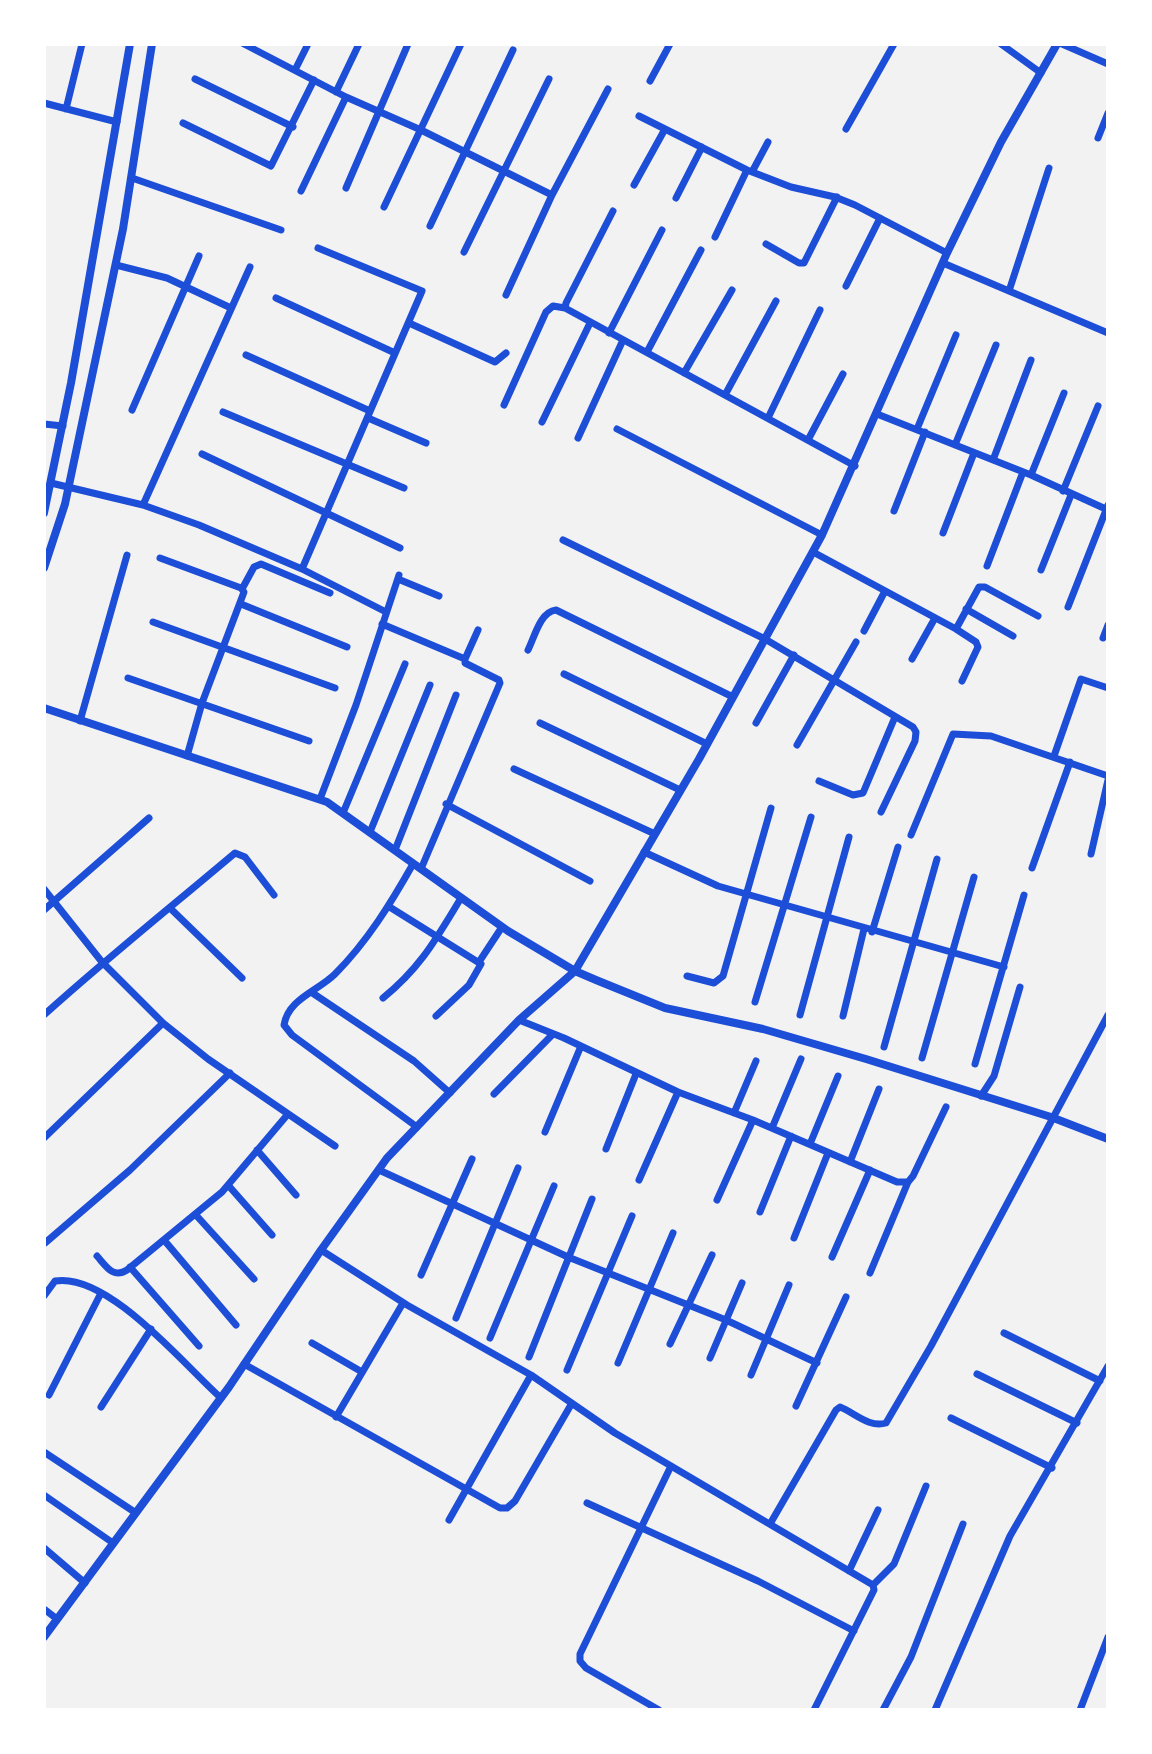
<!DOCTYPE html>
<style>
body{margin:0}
#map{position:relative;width:1152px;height:1754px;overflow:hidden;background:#f2f2f2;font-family:"Noto Sans",sans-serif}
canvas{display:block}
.frame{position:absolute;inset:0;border:46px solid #fff;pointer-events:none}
</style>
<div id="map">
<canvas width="1152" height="1754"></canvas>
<div class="frame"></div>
</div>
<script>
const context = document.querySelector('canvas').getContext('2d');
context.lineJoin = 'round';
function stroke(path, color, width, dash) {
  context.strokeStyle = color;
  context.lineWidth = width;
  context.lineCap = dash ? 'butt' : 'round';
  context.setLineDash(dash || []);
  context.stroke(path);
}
stroke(new Path2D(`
 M244 44 346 97 421 130 552 195
 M1001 44 1041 73
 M1062 44 1108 64
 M295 70 308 44
 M195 79 293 127
 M650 81 670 44
 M336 92 359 44
 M44 103 117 122
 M66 109 82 44
 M639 116 747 170 791 187 835 197 855 205 947 253
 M183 123 271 166 314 80
 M846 129 894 44
 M1098 138 1108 113
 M752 172 768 142
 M132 178 281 230
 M634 185 665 129
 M346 188 408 44
 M301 191 346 97
 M676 198 702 147
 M384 207 461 44
 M613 211 566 303 565 308 855 466
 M430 226 513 50
 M715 237 747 170
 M766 244 799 263H804L837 197
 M464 252 549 79
 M943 263 1108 333
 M116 265 167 278 231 308
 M846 286 880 218
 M1009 291 1049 168
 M506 295 552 195 608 89
 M276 298 395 353
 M409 323 495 362 506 353
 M609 333 662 230
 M647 352 701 250
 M246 355 370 411
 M684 373 732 290
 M725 395 776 301
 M504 405 546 312 553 306 565 308
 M132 410 199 256
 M223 412 404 488
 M877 414 1031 475 1108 510
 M368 418 426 443
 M768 418 820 310
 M542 422 590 323
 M44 424 63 426
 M617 429 822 535
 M917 429 956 335
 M578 438 623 340
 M808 440 843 374
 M955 445 996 345
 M202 454 400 548
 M993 460 1031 360
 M1031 475 1064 393
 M51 483 143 505 199 525 302 569 386 612
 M1063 491 1098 406
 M143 505 250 267
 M894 511 925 432
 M943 533 974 453
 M563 540 765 639 913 727 916 732 915 741 881 812
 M813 552 956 629 979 587H985L1038 616
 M160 558 241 588 244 592 202 703 187 756
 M987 566 1023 472
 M302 569 422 291 318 248
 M1041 570 1071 495
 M398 579 439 596
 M242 589 254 567 261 564 330 593
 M241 604 347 647
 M1068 607 1108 505
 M966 609 1013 636
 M153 622 335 688
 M382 624 465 659V663L499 680 500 683 421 869
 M956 629 976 642 978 647 962 681
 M864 631 885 591
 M1103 638 1108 625
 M528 650C535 636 540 612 556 610L733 697
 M465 659 478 630
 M912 659 935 618
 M564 674 707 744
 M128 678 309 741
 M80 721 127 555
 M540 723 680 790
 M756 723 794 655
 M797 745 856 642
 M1054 756 1081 679 1108 688
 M514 769 655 834
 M819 781 853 795 863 793 895 717
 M320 799 356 705 399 575
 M446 804 590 881
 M343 813 405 664
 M370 832 430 685
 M911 835 953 734 991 736 1108 776
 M395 850 456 695
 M644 852 718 886 1004 967
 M1091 854 1108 780
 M413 864C391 903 367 942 335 974 318 991 288 999 284 1025L292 1035 417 1127
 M1032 868 1070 762
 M44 889 102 962 163 1023 208 1059 335 1146
 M388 906 481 964 469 985 436 1016
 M171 909 242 978
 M44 910 149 818
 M872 932 898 847
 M479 962 502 927
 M687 976 714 983 723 976 771 808
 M311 992 414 1061 450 1093
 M383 998C421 967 436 939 461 898
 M755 1002 811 817
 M44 1015C106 959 171 907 235 853L245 857 274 895
 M800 1015 849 837
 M843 1016 864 929
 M519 1020 564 1038 678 1092 753 1120 897 1182H908L913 1176 946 1107
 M884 1047 937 859
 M922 1058 974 877
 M975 1064 1024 895
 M494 1094 553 1034
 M981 1096 994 1076 1020 987
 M734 1113 756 1061
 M772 1128 801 1059
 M545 1132 581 1046
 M44 1138 163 1023
 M810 1144 838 1076
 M606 1149 636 1074
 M257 1150 296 1195
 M850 1162 879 1089
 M379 1170 568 1257 726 1320 817 1363
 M639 1180 678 1092
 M228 1185 272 1235
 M717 1200 753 1120
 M760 1212 791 1136
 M195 1214 254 1279
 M794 1238 828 1153
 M164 1240 236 1325
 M45 1243 130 1170 230 1073
 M321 1250 407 1305 531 1375 615 1433 873 1585 874 1590 814 1710
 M97 1256C106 1266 113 1279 127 1270L222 1192 288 1114
 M832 1257 870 1170
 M130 1267 199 1346
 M870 1273 908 1182
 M421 1275 472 1159
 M44 1296 55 1281C108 1272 184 1365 221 1398
 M456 1318 518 1168
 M1004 1333 1100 1381
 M490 1338 554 1186
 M312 1343 362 1372
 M670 1344 712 1255
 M529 1357 592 1199
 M710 1358 742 1283
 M618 1363 673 1233
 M244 1364 500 1508H507L515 1501 572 1403
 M567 1370 632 1216
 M977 1374 1077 1423
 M751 1375 789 1285
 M49 1395 101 1293
 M796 1406 846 1297
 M101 1407 151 1329
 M336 1417 403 1303
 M951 1418 1052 1468
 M44 1452 136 1513
 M44 1495 113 1543
 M587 1503 758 1581 854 1631
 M449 1520 531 1375
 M770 1524 836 1410 840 1407C855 1413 869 1428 886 1423L931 1346 1108 1015
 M44 1548 85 1583
 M849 1571 878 1510
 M873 1585 894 1564 926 1486
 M44 1609 57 1619
 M659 1710 586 1668 580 1661V1654L671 1466
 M883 1710 911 1657 963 1524
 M935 1710 1010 1536 1108 1366
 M1080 1710 1108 1637`), '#1d4ed8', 7);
stroke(new Path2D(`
 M44 513 71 383 130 44
 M44 568 65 504 123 229 152 44
 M44 708 327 802 508 931 575 971 596 980 665 1008 763 1029 866 1059 1051 1117 1108 1139
 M44 1637 229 1387 321 1250 387 1158 519 1020 575 971 699 759 822 535 947 253 1001 142 1057 44`), '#1d4ed8', 8);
</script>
